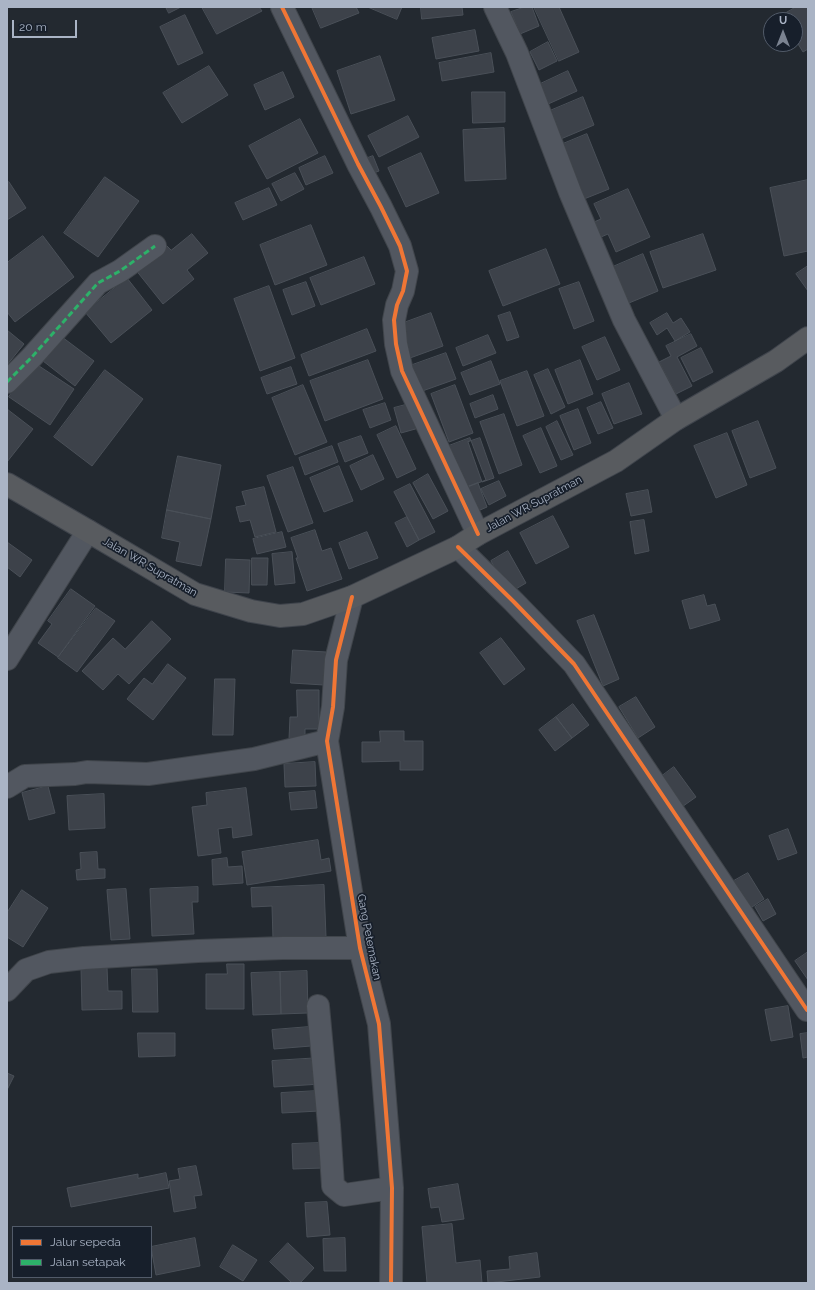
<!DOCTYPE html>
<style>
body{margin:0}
#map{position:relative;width:815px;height:1290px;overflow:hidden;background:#232930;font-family:Raleway,sans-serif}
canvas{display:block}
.frame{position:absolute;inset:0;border:8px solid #aab4c5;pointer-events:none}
.legend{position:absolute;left:12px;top:1226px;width:140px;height:52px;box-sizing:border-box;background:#171f2b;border:1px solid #525b69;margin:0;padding:5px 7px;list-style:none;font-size:12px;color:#aab4c5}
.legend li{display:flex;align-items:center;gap:8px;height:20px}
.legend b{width:20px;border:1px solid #525b69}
.north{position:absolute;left:763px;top:12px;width:40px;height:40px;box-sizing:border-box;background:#171f2b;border:1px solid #525b69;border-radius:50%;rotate:0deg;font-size:11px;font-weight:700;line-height:16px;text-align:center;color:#aab4c5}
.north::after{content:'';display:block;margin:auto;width:14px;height:18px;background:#7b8391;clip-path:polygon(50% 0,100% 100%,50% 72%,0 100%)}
.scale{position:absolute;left:12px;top:20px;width:65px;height:18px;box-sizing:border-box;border:2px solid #aab4c5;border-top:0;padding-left:5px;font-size:12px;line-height:14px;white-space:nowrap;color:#aab4c5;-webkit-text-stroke:3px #171f2b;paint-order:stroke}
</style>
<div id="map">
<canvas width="815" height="1290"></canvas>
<div class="frame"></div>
<ul class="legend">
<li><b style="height:5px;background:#f07635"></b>Jalur sepeda</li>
<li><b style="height:5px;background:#2db169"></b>Jalan setapak</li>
</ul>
<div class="north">U</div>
<div class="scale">20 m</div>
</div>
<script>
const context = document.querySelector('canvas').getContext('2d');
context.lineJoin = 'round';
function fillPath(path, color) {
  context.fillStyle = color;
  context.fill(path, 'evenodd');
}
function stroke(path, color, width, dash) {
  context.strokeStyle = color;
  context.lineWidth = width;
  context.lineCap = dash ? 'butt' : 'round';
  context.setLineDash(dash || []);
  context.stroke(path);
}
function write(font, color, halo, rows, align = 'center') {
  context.font = font + ' Raleway,sans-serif';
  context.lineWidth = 3.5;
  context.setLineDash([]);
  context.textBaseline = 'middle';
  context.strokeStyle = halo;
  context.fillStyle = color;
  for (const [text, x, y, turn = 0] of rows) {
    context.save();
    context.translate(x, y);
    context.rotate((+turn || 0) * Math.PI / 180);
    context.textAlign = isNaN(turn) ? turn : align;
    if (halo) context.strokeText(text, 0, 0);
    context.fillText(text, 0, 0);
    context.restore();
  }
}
const building = new Path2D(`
 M166 7H181L169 13Z
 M202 7H259L262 11 217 34Z
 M312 7H356L359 13 321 28Z
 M368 7H402L397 19Z
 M421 7H462L463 15 422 19Z
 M525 7H532L539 26 520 34 511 12Z
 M534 7H559L579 52 559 61Z
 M796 7H808V49L803 52 795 39V20H783L781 16Z
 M185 15 203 53 178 65 160 27Z
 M475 30 479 51 436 59 432 38Z
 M548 42 557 61 539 70 530 52Z
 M491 53 494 72 442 81 439 63Z
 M380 56 395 100 351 114 337 71Z
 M209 66 228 95 182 123 163 93Z
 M568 71 577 91 546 105 536 86Z
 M283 72 294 97 265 110 254 85Z
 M472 92H505V122L473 123Z
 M583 97 594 125 556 141 545 113Z
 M408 116 419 137 379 157 368 136Z
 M300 119 318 153 267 179 249 146Z
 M504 128 506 179 465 181 463 130Z
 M587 134 609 189 579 201 558 146Z
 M421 153 439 193 406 207 388 168Z
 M325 156 333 173 306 185 299 168Z
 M373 156 379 171 366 176 360 161Z
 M295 173 304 189 281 201 272 184Z
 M105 177 139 201 98 257 64 233Z
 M808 180V251L784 256 770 188Z
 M9 182 26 208 7 220V183Z
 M269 188 277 205 243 220 235 203Z
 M628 189 650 237 616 252 608 234 594 240 587 225 601 219 594 204Z
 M311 225 327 265 275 285 260 245Z
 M192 234 208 253 187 270 194 279 163 304 135 269 166 245 171 250Z
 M703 234 716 270 663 288 650 252Z
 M43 236 74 277 15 322 7 312V263Z
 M546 249 560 284 503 306 489 271Z
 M643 254 658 291 624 305 608 269Z
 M364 257 375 284 321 305 310 278Z
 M808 266V291L796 274Z
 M127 278 152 310 111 343 85 312Z
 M306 282 315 306 292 315 283 290Z
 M579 282 594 321 574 329 559 289Z
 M269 286 295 358 260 371 234 299Z
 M510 312 519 337 507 341 498 316Z
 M431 313 443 346 410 358 398 325Z
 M667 313 673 323 681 318 690 332 675 341 667 328 657 335 650 323Z
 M367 329 376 351 309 376 301 355Z
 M7 330 24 344 7 365Z
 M691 334 697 346 677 357 692 386 676 394 659 362 671 356 666 346Z
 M488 335 496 353 463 366 456 348Z
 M62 337 94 361 75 386 43 361Z
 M605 337 620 370 597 380 582 347Z
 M701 348 713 372 693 382 681 358Z
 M446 353 456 379 414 394 404 368Z
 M368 360 383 399 325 421 310 381Z
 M580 360 593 394 568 404 555 370Z
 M491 361 500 384 470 395 461 373Z
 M33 362 74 389 50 425 9 397Z
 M291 367 297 384 267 394 261 378Z
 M548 369 565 407 551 414 534 375Z
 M105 370 143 399 92 466 54 437Z
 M527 371 544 416 517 426 500 381Z
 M629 383 642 414 614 424 602 394Z
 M303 385 327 442 295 455 272 398Z
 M455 385 473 433 449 442 431 394Z
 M493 395 498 409 475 418 470 404Z
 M601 402 613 428 598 434 587 408Z
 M385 403 391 420 370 428 363 410Z
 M413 403 419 428 401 433 394 408Z
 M7 409 33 429 7 462Z
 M578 409 591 443 574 450 560 416Z
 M504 414 522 465 499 474 480 422Z
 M557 421 573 455 561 460 546 427Z
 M758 421 776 468 750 478 732 431Z
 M396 426 416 469 397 478 377 435Z
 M541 428 557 466 540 473 523 436Z
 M727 433 747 485 716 498 694 446Z
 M361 436 368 453 345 462 338 444Z
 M470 438 486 480 462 489 446 447Z
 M480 438 494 478 482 482 468 442Z
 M332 446 338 462 305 475 299 458Z
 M373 455 384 479 361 490 350 466Z
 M178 456 221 465 211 519 167 510Z
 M339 466 353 501 324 512 310 478Z
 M293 467 313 523 288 532 267 476Z
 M428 474 448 511 433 519 413 483Z
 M499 481 506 496 489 505 481 489Z
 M478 483 487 507 471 514 462 489Z
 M410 484 435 532 419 540 394 492Z
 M264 487 276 532 255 537 250 520 240 522 236 507 246 505 242 492Z
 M648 490 652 512 631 516 626 494Z
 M167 510 211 519 201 566 176 561 180 542 162 538Z
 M553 516 569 547 536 564 520 533Z
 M407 517 419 540 407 547 395 523Z
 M644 520 649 551 635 554 630 522Z
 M315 530 322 551 331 548 342 579 307 591 296 558H298L291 538Z
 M282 532 286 547 257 554 253 539Z
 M367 532 378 558 349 569 339 543Z
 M7 542 32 560 20 577 7 567Z
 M508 551 526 583 509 593 491 561Z
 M292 552 295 583 275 585 272 554Z
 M252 558H268L267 585H252Z
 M226 559 250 560 249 593 225 592Z
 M71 589 95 606 58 657 38 643 52 624 48 621Z
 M704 595 707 606 715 604 720 620 690 629 682 601Z
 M96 608 115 621 77 672 58 658Z
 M594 615 619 679 603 686 577 621Z
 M152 621 171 639 129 684 118 674 103 690 82 671 113 638 125 649Z
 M501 638 525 669 504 685 480 653Z
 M293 650 326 652 324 685 291 683Z
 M168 664 186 678 153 720 127 699 144 678 152 684Z
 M215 679H235L233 735H213Z
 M297 690H319V729H305V739H289L290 717H297Z
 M636 697 655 727 638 738 619 707Z
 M573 704 589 725 572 738 556 717Z
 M556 717 572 738 555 751 539 730Z
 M380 731H404V741H423V770H400V761L362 762V742H380Z
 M315 762 316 786 285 787 284 764Z
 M674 767 696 797 679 809 658 779Z
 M48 786 55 813 29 820 22 793Z
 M246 788 252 835 233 838 232 827 218 829 221 853 198 856 192 807 207 805 206 793Z
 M315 791 317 808 291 810 289 793Z
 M104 794 105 828 69 830 67 796Z
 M788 829 797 853 778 860 769 836Z
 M318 840 321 860 329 858 331 871 247 885 242 852Z
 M97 852 98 869H105V878L77 880 76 870 81 869 80 853Z
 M227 858 228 867 242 866 243 883 213 885 212 860Z
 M748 873 764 899 749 909 732 882Z
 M324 885 326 937 273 939 272 906 252 907 251 888Z
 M198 887V902H192L194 934 152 936 150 889Z
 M126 889 130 939 111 940 107 890Z
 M22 890 48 908 23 947 7 937V913Z
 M768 899 776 914 763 921 755 907Z
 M808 952V980L795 961Z
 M227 964H244V1009H206V974H227Z
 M107 967 108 991H122V1009L82 1010 81 968Z
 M132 969H157L158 1012H133Z
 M307 971 308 1013 281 1014 280 972Z
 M280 972 281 1014 253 1015 251 973Z
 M788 1006 793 1037 771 1041 765 1010Z
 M309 1027 311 1046 274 1049 272 1030Z
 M138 1033H175V1056L139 1057Z
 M808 1033V1057L803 1058 800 1034Z
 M320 1058 321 1084 274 1087 272 1061Z
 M7 1073 14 1076 7 1090Z
 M318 1091 319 1111 282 1113 281 1093Z
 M321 1143 323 1168 293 1169 292 1144Z
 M196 1166 202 1195 194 1196 196 1208 174 1212 169 1181 180 1179 178 1169Z
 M166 1173 169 1188 71 1207 67 1188 138 1174V1178Z
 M458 1184 464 1219 442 1222 439 1207 431 1208 428 1189Z
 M327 1202 330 1235 307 1237 305 1203Z
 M452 1224 456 1263 480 1260 482 1283H427L422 1227Z
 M195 1238 200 1266 156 1275 151 1247Z
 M345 1238 346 1271H324L323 1239Z
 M288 1243 314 1268 300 1283H292L270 1262Z
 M233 1245 257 1260 243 1281 220 1267Z
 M537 1253 540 1277 488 1283 487 1271 510 1269 509 1257Z`);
fillPath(building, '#3d424a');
stroke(building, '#4a5058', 1);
const minor = new Path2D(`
 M282 7 358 164 381 207 400 246 407 271 403 291 397 305 394 320 396 344 402 371 478 534
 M495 7 517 53 570 192 624 320 676 419
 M7 382 31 358 98 283 120 271 155 246
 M458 547 514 602 574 664 807 1010
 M352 597 336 660 333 707 327 741 360 948 379 1024 392 1188 391 1283
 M7 659 88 531
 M7 787 25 776 75 774 87 772 148 774 254 759 327 741
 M7 990 26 970 49 962 84 958 198 951 283 948H360
 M318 1006 329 1125 333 1186 344 1195 392 1188`);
const highway = new Path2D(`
 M7 484 88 531 195 594 251 611 280 616 303 614 352 597 458 547 478 534 616 461 676 419 776 361 808 338`);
stroke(minor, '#40454b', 24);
stroke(highway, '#3f444c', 24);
stroke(minor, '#525760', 22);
stroke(highway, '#585b5f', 22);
stroke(new Path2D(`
 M7 382 31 358 98 283 120 271 155 246`), '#2db169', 3, [6, 3]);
stroke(new Path2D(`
 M282 7 358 164 381 207 400 246 407 271 403 291 397 305 394 320 396 344 402 371 478 534
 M458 547 514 602 574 664 807 1010
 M352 597 336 660 333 707 327 741 360 948 379 1024 392 1188 391 1283`), '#f07635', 4);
write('11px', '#aab4c5', '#171f2b', [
 ["Jalan WR Supratman",534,504,-28],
 ["Jalan WR Supratman",150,567,30],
 ["Gang Peternakan",369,937,79]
]);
</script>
